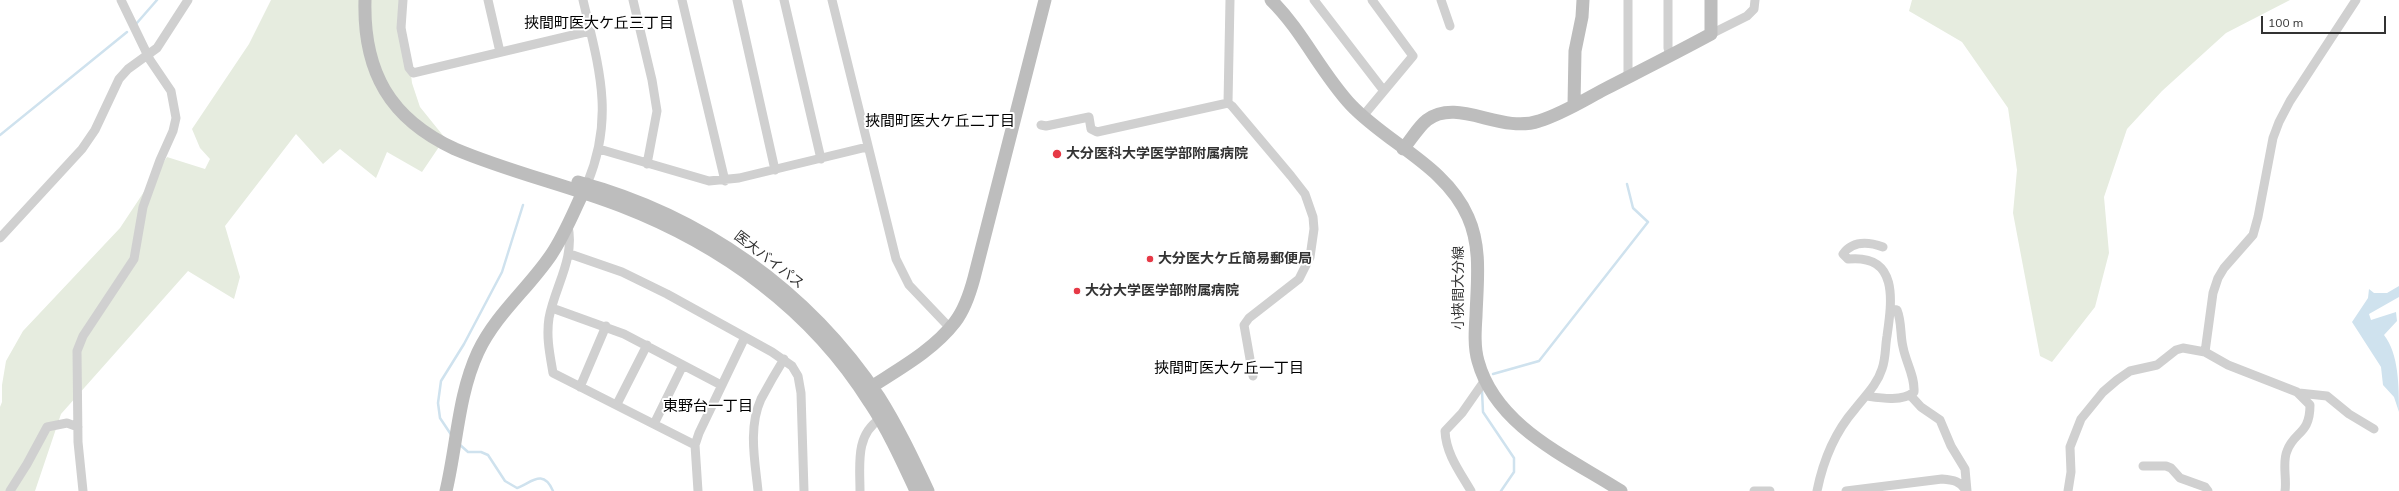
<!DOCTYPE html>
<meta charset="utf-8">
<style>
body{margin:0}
#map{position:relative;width:2399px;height:491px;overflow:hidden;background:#fff;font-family:Mulish,sans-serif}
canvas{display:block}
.scale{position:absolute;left:2261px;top:16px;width:125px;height:18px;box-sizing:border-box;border:2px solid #333;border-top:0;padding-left:5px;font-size:12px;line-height:14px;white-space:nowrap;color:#333;-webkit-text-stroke:3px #fff;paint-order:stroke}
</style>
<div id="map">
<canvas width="2399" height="491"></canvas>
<div class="scale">100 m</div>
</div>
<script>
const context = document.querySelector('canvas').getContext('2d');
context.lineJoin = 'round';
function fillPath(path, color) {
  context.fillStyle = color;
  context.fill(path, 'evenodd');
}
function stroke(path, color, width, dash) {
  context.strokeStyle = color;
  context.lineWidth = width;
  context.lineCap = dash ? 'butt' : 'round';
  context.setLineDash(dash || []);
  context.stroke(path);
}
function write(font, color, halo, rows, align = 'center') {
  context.font = font + ' Mulish,"Noto Sans JP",sans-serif';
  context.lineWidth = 4;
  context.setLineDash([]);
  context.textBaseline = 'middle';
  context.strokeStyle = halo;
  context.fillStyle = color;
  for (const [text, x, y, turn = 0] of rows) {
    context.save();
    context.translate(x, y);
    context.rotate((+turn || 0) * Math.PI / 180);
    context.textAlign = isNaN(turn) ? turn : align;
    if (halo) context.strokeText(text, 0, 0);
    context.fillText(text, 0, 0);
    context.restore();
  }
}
fillPath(new Path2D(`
 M271 0H402L412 83 420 107 445 138 422 172 387 152 376 178 340 149 323 164 296 134 225 226 240 277 234 299 188 271 61 414 35 491H0V407L2 402V385L6 361 23 331 120 228 167 157 205 169 210 159 200 148 192 129 249 44Z
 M1912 0H2290L2226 33 2162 91 2127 129 2104 197 2109 253 2095 307 2052 362 2040 356 2013 213 2017 170 2008 108 1962 42 1909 11Z`), '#e6ecdf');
fillPath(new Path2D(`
 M2399 286V297L2369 314 2371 320 2396 312 2397 321 2384 335C2399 354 2399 387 2399 412L2394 397 2383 385 2381 367 2352 322 2368 298 2369 289 2374 293H2387Z`), '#cfe2ee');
stroke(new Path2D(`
 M136 24 157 0
 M0 135 127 32
 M1493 374 1539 361 1648 222 1633 208 1627 184
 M1482 391 1483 412 1514 458V472L1501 491
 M452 436 440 418 438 403 441 381 464 344 502 272 523 205
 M459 444 468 452H481L488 455 505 481 517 488C531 483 543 468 553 491`), '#cfe2ee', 2.5);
stroke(new Path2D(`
 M403 0 401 28 409 68 413 73 590 31
 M488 0 500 52
 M583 0C599 68 615 117 587 184
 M633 0 652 80 657 111 647 164
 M682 0 725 181
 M737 0 775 170
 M784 0 821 159
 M832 0 896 259 909 285 950 328
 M1314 0 1384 91
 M1441 0 1450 26
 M1628 0V77
 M1668 0V48L1670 56
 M1711 34 1747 16 1754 9 1755 0
 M1228 103 1230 0
 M1363 116 1413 56 1372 0
 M1041 125 1046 126 1089 117 1091 129 1097 132 1228 103 1232 106 1291 176 1305 194 1313 217 1314 229 1310 257 1299 279 1249 318 1244 325 1253 376
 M599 149 709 181 739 178 867 147
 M568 226C575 259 555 286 549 318 546 337 550 355 553 373L695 445
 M0 238 82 149 95 130 119 79 128 69 157 48 188 0
 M570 254 622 272 667 294 772 352 792 366 798 376 801 393 804 491
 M552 308 624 334 721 385
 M2205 352 2213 293 2218 278 2224 268 2253 235 2258 217 2273 138 2279 122 2290 101 2356 0
 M580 387 606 326
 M2299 393 2327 396 2349 414 2374 429
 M1910 395 1921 407 1940 420 1951 446 1965 469 1967 491
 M1866 396C1880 398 1902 402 1914 392 1915 376 1906 363 1903 347 1900 335 1902 322 1897 310L1891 309
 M617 404 647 345
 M654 424 683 365
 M2143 466H2166L2171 468 2180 478 2205 487 2208 491
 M10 491 27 464 47 427 67 423 78 427
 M83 491 78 442 77 351 83 336 134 259 143 207 160 160 173 131 176 118 171 91 150 60 121 0
 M698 491 695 445 699 433 745 337
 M758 491C755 461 748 428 761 399 768 386 776 372 784 359
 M860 491C860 465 855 435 880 419
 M1471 491C1460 472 1446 454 1445 431L1462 413 1485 380
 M1754 491H1770
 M1817 491C1823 461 1835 432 1855 409 1865 396 1877 385 1882 369 1886 358 1885 347 1887 336 1892 301 1899 254 1848 259L1843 254C1853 240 1869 242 1883 247
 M1846 491 1942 479C1954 480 1960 481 1966 491
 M2068 491 2071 472 2070 447 2081 419 2103 392 2117 380 2130 371 2157 365 2176 350 2183 348 2205 352 2228 365 2297 392 2310 405C2310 435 2294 431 2287 451 2282 462 2287 479 2285 491`), '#d0d0d0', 9);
stroke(new Path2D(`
 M365 0C363 72 390 119 455 149 509 172 567 185 621 206 722 245 812 310 870 403 888 430 902 461 916 491
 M1271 0C1302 30 1321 73 1351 105 1388 144 1446 166 1468 217 1482 248 1477 283 1476 316 1475 331 1474 347 1478 361 1496 427 1568 457 1621 491
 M1574 105 1575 51 1582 17 1583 0
 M1403 149C1411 140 1418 127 1427 120 1458 97 1500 134 1539 121 1562 114 1584 100 1605 89 1640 71 1676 53 1711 34V0
 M578 182C701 215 808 290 879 397 898 427 913 459 928 491
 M865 391C895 371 932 352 955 322 965 309 970 293 974 278L1045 0
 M446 491C457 445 458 395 478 352 496 314 528 289 551 255 566 233 575 208 587 184`), '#bdbdbd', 13);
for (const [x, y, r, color] of [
 [1057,154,5,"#e63946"],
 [1150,259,4,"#e63946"],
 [1077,291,4,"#e63946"]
]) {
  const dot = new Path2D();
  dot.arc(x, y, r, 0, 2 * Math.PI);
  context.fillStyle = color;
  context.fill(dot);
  stroke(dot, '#fff', 1.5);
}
write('bold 14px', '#333', '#fff', [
 ["大分医科大学医学部附属病院",1066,154],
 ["大分医大ケ丘簡易郵便局",1158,259],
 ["大分大学医学部附属病院",1085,291]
], 'left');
write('14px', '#333', '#fff', [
 ["医大バイパス",769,260,38],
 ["小挾間大分線",1459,288,-90]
]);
write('15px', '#000', '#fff', [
 ["挾間町医大ケ丘三丁目",599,23],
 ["挾間町医大ケ丘二丁目",940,121],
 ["挾間町医大ケ丘一丁目",1229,368],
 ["東野台一丁目",708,406]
]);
</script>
